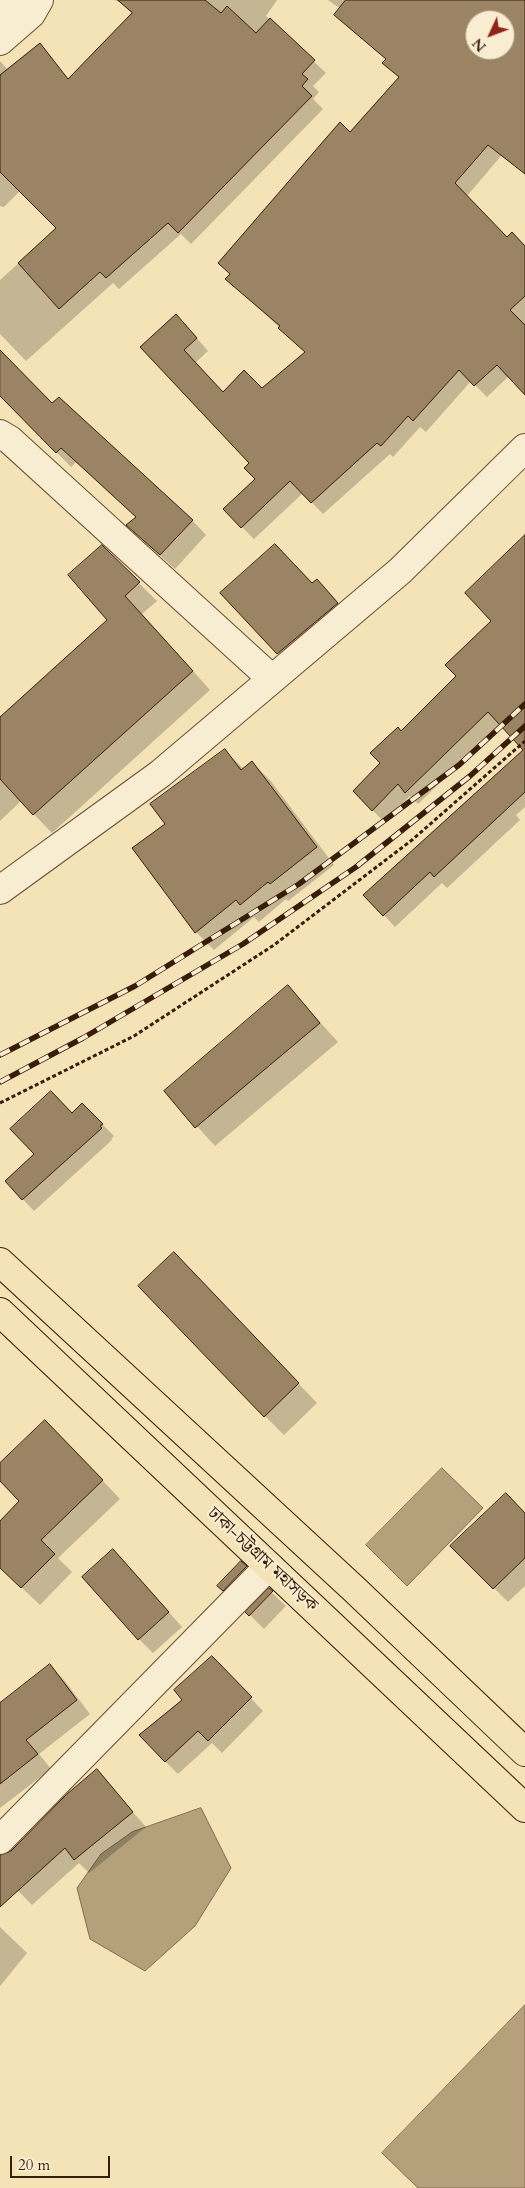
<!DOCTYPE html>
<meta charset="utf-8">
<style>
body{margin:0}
#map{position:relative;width:525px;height:2188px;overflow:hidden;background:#f5e3b8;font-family:Cardo,serif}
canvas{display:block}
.north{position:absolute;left:465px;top:10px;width:50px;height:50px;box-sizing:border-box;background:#f8edd1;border:1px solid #ac9a81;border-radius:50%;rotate:227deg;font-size:14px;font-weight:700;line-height:20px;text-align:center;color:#391d09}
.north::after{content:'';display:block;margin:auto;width:18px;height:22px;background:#8f2418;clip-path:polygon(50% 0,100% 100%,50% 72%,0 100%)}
.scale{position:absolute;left:10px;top:2156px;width:100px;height:22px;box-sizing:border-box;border:2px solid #391d09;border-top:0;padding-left:6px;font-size:15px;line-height:18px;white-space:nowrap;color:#391d09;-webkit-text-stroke:4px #f8edd1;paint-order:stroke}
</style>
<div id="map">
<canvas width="525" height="2188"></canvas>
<div class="north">N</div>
<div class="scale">20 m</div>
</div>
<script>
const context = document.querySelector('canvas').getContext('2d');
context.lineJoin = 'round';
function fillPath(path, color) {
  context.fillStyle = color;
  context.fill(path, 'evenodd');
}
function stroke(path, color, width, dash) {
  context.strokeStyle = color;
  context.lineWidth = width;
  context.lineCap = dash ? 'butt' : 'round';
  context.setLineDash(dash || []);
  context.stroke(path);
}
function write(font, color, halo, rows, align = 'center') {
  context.font = font + ' Cardo,"Noto Serif Bengali",serif';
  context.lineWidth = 4.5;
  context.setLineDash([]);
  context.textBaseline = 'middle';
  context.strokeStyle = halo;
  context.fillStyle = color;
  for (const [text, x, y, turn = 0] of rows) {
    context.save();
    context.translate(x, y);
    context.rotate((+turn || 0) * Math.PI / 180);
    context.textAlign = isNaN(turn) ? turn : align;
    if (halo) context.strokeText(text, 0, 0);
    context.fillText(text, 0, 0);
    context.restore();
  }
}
const water = new Path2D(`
 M442 1468 483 1508 407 1586 366 1545Z
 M201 1808 231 1868 195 1926 145 1971 90 1939 77 1888 101 1854 132 1832Z
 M525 2005V2188H418L382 2153Z`);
fillPath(water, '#b5a07c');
stroke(water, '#836c4e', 1);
fillPath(new Path2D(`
 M114 0H277L266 16 326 73 313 86 319 92 313 99 323 109 191 244 181 234 119 289 113 283 26 361 0 334V280L58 228 20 191 4 207 0 206V61L8 70 40 45 69 80 134 13 122 3Z
 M328 0H525V141L507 160 501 156 467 196 507 238 525 247V393L509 376 487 397 471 381 426 432 420 427 393 457 390 454 323 514 303 493 254 539 242 527 257 479 251 463 142 347 188 328 208 351 195 363 223 393 262 390 306 352 239 290 350 134 400 78 384 63 387 60 336 15 341 9ZM475 20H505V50H475Z
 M0 377 192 520 206 535 175 569 142 539 137 517 76 462 71 467 0 395Z
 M525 536V750L501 724 418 804 410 796 384 822 354 791 382 763 401 732 458 676 492 621Z
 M102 547 157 601 142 614 210 690 52 833 21 801 0 821V718L109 620Z
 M312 584 326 590 347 613 288 663 222 593Z
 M525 750V807L516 815 520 820 447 888 442 883 395 927 384 915Z
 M225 751 244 769 252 763 270 780 334 865 288 901 286 899 259 922 254 917 214 950 196 932 134 848 166 824Z
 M288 987 338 1042 215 1146 165 1091Z
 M82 1104 114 1136 111 1139 112 1140 34 1211 6 1181 36 1155Z
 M193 1273 317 1403 284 1435 265 1416Z
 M63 1439 120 1499 58 1558 72 1572 40 1605 0 1567V1523L21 1501 0 1479V1465Z
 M525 1514V1586L508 1602 452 1546Z
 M241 1563 260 1581 238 1604 219 1586Z
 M127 1565 182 1627 153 1653 139 1639Z
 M269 1590 286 1606 264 1629 247 1612Z
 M50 1666 64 1680 90 1714 39 1754 51 1769 0 1808V1701L2 1703Z
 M225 1671 263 1711 222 1753 212 1743 178 1774 165 1761 183 1700Z
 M97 1771 146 1827 89 1873 79 1863 32 1905 0 1872V1856L12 1852Z
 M0 1927 27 1953 0 1986Z`), '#0003');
const building = new Path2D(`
 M118 0H205L221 13 227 6 256 33 270 18 315 60 302 74 308 79 302 86 312 96 178 233 168 223 106 278 100 272 59 309 18 263 56 228 0 172V75L40 43 68 79 132 13Z
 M346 0H525V174L488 145 455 183 507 237 512 232 525 246V296L510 310 525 325V395L497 365 474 386 459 370 413 421 408 416 381 446 377 443 311 503 290 481 241 528 223 509 255 479 244 468 249 463 140 347 176 314 197 338 184 350 223 392 244 370 262 388 305 352 278 328 280 326 225 279 230 274 218 263 340 122 350 132 399 77 382 63 386 59 334 15ZM475 20H505V50H475Z
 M0 350 52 403 59 397 193 520 160 555 126 525 136 517 61 448 56 453 0 396Z
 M525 535V792L434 877 430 872 383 916 363 895 523 750 488 712 405 793 398 784 372 811 353 791 380 763 370 753 398 727 401 731 456 676 445 665 491 621 465 593Z
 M275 544 312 583 317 579 338 603 277 654 220 593Z
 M102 545 140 582 125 596 193 671 33 815 0 779V717L107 620 68 575Z
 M225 749 241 770 252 761 317 847 270 884 268 882 240 905 236 900 195 933 132 848 165 824 150 804Z
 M288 985 320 1023 195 1128 164 1091Z
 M51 1091 72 1113 82 1103 103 1124 100 1126 102 1128 22 1200 5 1181 34 1154 10 1129Z
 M174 1252 299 1383 264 1417 138 1286Z
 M45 1420 103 1480 41 1540 55 1554 21 1588 0 1568V1521L19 1501 0 1481V1463Z
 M506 1493 525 1513V1558L493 1589 450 1546Z
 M113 1549 169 1612 138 1640 82 1577Z
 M241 1561 247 1566 223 1591 217 1586Z
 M269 1588 273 1591 249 1616 245 1612Z
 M212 1656 252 1697 208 1741 198 1731 165 1762 139 1735 182 1700 174 1690Z
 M50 1664 77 1700 26 1740 38 1754 0 1784V1703Z
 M97 1769 133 1812 74 1860 65 1848 0 1907V1855L11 1851 66 1795Z`);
fillPath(building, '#9b8464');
stroke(building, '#391d09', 1);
const minor = new Path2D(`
 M0 9 9 0
 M0 41 31 14 39 0
 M0 434 10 440 272 679
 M0 890 160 774 400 571 525 448
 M0 1840 269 1566`);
const highway = new Path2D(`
 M0 1262 354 1589 525 1752
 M0 1312 525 1808`);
stroke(minor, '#684e35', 30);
stroke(highway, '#391d09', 30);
stroke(new Path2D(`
 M0 1103 134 1036 274 945 412 840 525 741`), '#391d09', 3, [4, 2.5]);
stroke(minor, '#f8edd1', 28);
stroke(highway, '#f5e3b8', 28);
const rail = new Path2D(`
 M0 1055 135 986 299 884 459 765 525 704
 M0 1082 83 1038 243 944 356 867 470 776 525 726`);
stroke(rail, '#391d09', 5.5);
stroke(rail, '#f8edd1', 4, [11]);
write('18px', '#391d09', '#f8edd1', [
 ["ঢাকা-চট্টগ্রাম মহাসড়ক",262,1560,43]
]);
</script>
